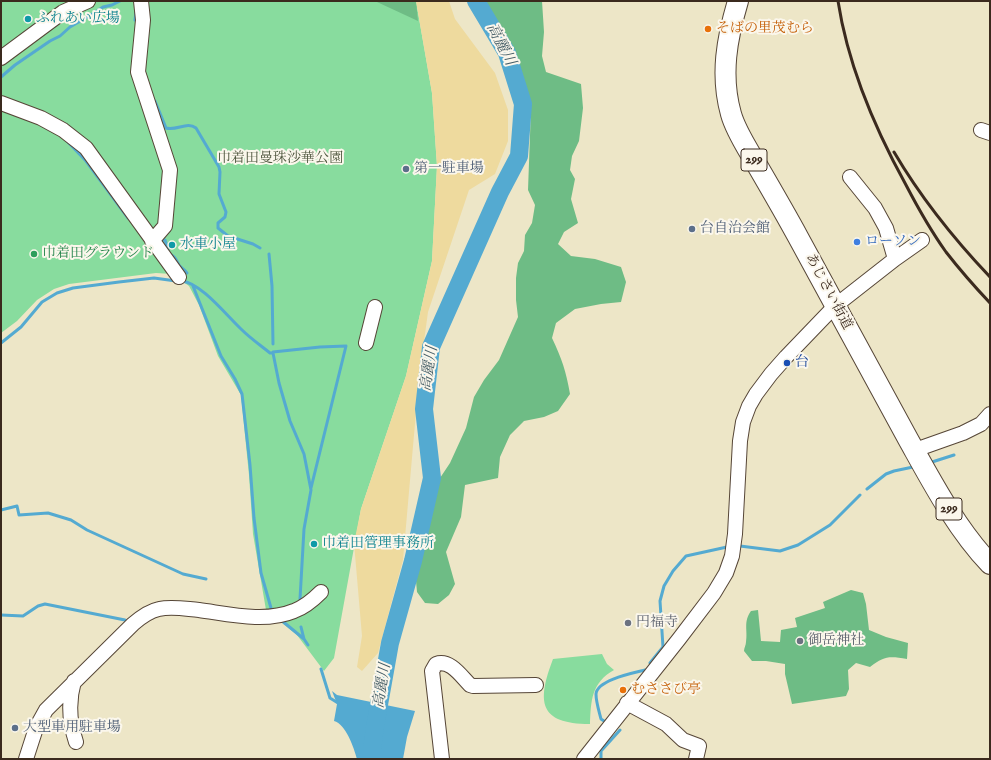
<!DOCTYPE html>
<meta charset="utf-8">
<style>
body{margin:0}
#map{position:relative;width:991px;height:760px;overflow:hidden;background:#ede6c7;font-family:"IM FELL English",serif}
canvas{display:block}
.frame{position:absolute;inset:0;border:2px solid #3b2a1e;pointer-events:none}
</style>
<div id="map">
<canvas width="991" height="760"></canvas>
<div class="frame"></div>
</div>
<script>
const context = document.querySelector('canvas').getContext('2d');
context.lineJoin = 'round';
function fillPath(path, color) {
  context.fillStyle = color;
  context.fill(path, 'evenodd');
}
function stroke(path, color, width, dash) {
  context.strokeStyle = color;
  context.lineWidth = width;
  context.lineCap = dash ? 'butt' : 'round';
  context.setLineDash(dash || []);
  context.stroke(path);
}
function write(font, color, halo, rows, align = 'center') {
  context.font = font + ' "IM FELL English","Noto Serif JP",serif';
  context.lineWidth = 4;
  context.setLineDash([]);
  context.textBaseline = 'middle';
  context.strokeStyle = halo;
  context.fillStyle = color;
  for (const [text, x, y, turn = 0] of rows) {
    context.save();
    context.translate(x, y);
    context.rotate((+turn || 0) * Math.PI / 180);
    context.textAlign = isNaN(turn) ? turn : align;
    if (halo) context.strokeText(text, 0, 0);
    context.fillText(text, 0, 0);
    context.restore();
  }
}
fillPath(new Path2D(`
 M1 1H416L432 93 437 166 432 261 406 376 361 509 334 658 324 671 297 635 266 610 253 534 249 475 241 395 218 356 199 305 189 286 172 274 156 273 69 284 54 289 37 300 17 321 1 333Z
 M602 654 607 664 614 670C591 683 591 701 590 724 538 724 537 701 553 659Z`), '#88dc9e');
fillPath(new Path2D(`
 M371 1H416L418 21 377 2Z
 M482 1H542L544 32 542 56 546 72 581 84 583 108 579 141 572 156 570 170 575 179 571 199 578 223 564 232 558 244 571 256 595 259 621 267 626 282 621 302 601 304 575 309 556 323 552 338C562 359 566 371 570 394L558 411 544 417 524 421 510 435 500 457 498 478 465 485 461 517 446 552 455 584 449 595 438 604 425 603 417 592 415 570 420 560 433 509V495L438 481 450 463 466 428 474 397 484 380 499 360 518 317 516 300V278L518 263 524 251 525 235 532 223 535 205 528 190 531 108 515 60 501 33Z
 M851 590 863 593 866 604 869 630 886 637 908 643 907 659C889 656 884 656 870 667L856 663 848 670 849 689 846 696 792 704 785 674V664L766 661H752L744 651C744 648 746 645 746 642 748 630 743 622 751 611L758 610 761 641 780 642 781 630 797 627 795 618 825 608 823 602Z`), '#6ebc85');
fillPath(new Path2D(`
 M416 1H449L455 19 495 73 508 110V141L495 174 469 190 428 312 419 378 403 560 378 653 362 671 357 667 362 636 354 543 361 509 406 376 432 261 437 166 432 93Z`), '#eeda9e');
fillPath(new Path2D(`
 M332 691 337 695 415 711 407 737 403 759H357C354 748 346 724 334 721L337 704Z`), '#54aad1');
stroke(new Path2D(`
 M135 20 136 12
 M1 77 15 65 50 41 60 36 70 27 94 13 103 7 112 5 120 1
 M155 101 166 128C177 131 187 121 196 128L219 167 220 172 219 194 226 212 225 217 218 223V228L228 236 253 244 260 248
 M67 141 86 161 128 218
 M160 240H165L169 254C176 257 176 260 179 265 181 268 185 270 187 273
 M269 254 272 286 273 344
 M182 281C201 283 227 316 241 329 250 338 260 345 270 353H273L279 383 290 421 304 454 311 490 304 529 300 599
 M193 286 221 356 235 379 242 394 250 465 254 518 261 573 271 608
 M1 343 21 327 42 302 57 293 73 288 119 282 154 278 176 281
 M273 352 320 347 346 346 311 488
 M932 462 954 455
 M867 489 886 474 894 471 913 467
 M1 510 17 506 19 515 48 513 71 520 87 530 183 574 206 579
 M740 546 780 551 798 545 830 525 860 495
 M1 615 23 616 38 606 45 604 125 620
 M281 620 304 639
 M301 627 304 639 308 645
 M650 663 663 647 660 601 664 586 673 571 686 556 727 547
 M321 669 330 698 338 703
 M604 721 601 719C599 711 596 702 596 694 597 680 633 673 645 670
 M601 759V751L620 730`), '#54aad1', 3);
stroke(new Path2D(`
 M372 759V749L375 727 390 643 413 561 432 478 424 409 431 347 500 192 519 156 523 104 507 53 476 1`), '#54aad1', 18);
const minor = new Path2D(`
 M141 1 143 20 138 72 170 170 165 226 152 241
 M1 58 63 12 88 1
 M1 103 41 118 63 130 86 148 179 277
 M981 130 990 133
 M850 177 875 208 886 228 895 259
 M366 343 375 307
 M915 450 963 433 981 424 990 414
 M74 681C68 702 69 721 76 742
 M627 703 666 724 683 740 699 746 696 759
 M26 759 36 728 46 710 133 624C140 618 149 611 159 609 172 606 186 609 199 610 229 614 265 623 294 611 305 607 313 600 321 592
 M442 759 432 671 436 664C450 659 461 676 470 685L473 686 536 685
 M584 759 679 639 714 593 726 573 732 556 735 534 740 441 743 422 749 406 756 394 771 374 786 357 835 306 895 259 922 240`);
const highway = new Path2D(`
 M738 1C727 38 720 75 731 114 736 132 748 149 757 165 771 189 785 213 798 237 835 304 871 372 908 439 932 482 956 528 990 564`);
stroke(minor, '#564637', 16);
stroke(highway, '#564637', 22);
stroke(minor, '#fff', 14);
stroke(highway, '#fff', 20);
stroke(new Path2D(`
 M838 1C848 66 874 127 906 185 918 208 931 231 946 252 960 270 975 287 990 303
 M894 152C921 198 954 239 990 277`), '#3b2a1e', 3);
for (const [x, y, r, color] of [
 [28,19,4,"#0f9aa8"],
 [708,29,4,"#e8710a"],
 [406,169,4,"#5c6f8a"],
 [692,229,4,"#5c6f8a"],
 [857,242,4,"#3f7fe0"],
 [172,245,4,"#0f9aa8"],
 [34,254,4,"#2e9e5b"],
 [787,363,4,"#1a4fb4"],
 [314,544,4,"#0f9aa8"],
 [628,623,4,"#6b7280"],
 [800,641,4,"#6b7280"],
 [623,690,4,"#e8710a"],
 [15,728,4,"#5c6f8a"]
]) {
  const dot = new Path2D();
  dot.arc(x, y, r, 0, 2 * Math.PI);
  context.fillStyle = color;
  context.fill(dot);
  stroke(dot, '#fbf7ec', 1.5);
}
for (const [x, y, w] of [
 [754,160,26],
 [949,509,26]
]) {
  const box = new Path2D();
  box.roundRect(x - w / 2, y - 11, w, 22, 3);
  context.fillStyle = '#fbf7ec';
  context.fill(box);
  stroke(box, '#3b2a1e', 1);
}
write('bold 13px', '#3b2a1e', null, [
 ["299",754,160],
 ["299",949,509]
]);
write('14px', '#0d838f', '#fbf7ec', [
 ["ふれあい広場",36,19],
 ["水車小屋",180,245],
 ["巾着田管理事務所",322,544]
], 'left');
write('14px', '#c56008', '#fbf7ec', [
 ["そばの里茂むら",716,29],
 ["むささび亭",631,690]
], 'left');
write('14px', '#4e563e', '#fbf7ec', [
 ["巾着田曼珠沙華公園",280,159]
]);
write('14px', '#4e5e75', '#fbf7ec', [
 ["第一駐車場",414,169],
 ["台自治会館",700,229],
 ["大型車用駐車場",23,728]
], 'left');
write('14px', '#366cbe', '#fbf7ec', [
 ["ローソン",865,242]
], 'left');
write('14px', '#27864d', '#fbf7ec', [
 ["巾着田グラウンド",42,254]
], 'left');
write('14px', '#3b2a1e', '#fbf7ec', [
 ["あじさい街道",828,292,62]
]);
write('14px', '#164399', '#fbf7ec', [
 ["台",795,363]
], 'left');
write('14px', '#5b616d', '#fbf7ec', [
 ["円福寺",636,623],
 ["御岳神社",808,641]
], 'left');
write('italic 15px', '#455d66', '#fbf7ec', [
 ["高麗川",500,45,63],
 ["高麗川",430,369,-81],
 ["高麗川",383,686,-81]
]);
</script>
